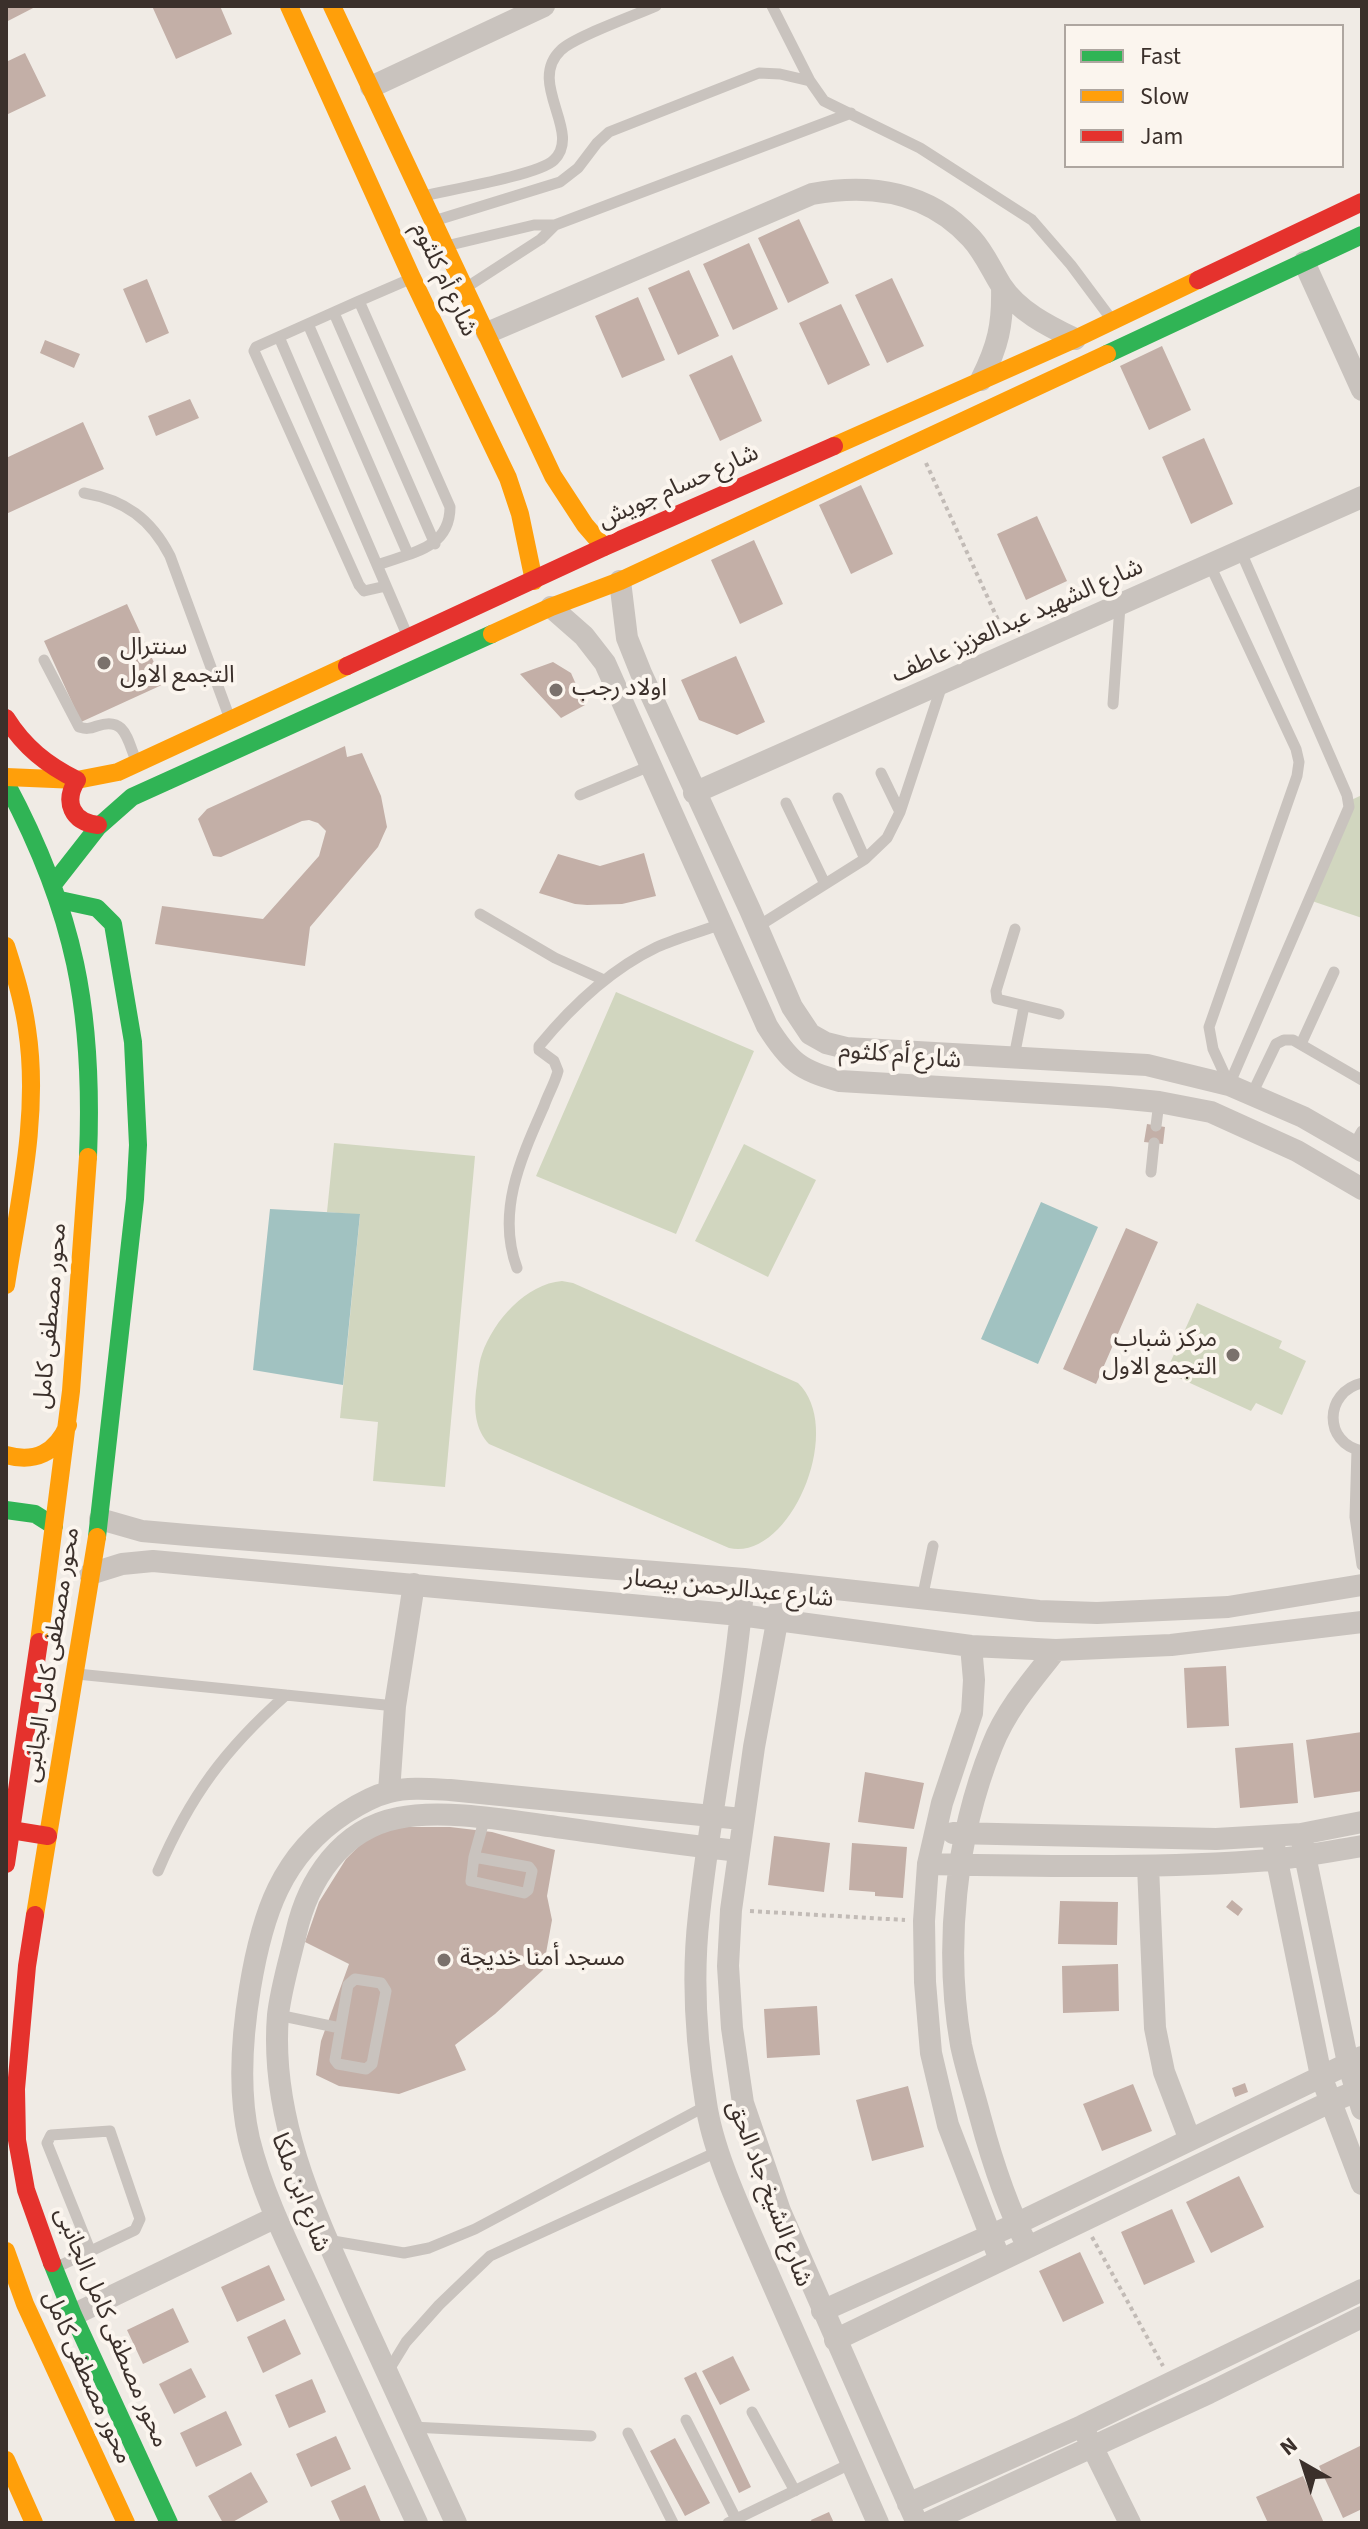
<!DOCTYPE html>
<meta charset="utf-8">
<style>
body{margin:0}
#map{position:relative;width:1368px;height:2529px;overflow:hidden;background:#f0ebe5;font-family:"Source Sans 3",sans-serif}
canvas{display:block}
.frame{position:absolute;inset:0;border:8px solid #3b302b;pointer-events:none}
.legend{position:absolute;left:1064px;top:24px;width:280px;height:144px;box-sizing:border-box;background:#fbf5ee;border:2px solid #aea6a0;margin:0;padding:10px 14px;list-style:none;font-size:24px;color:#3b302b}
.legend li{display:flex;align-items:center;gap:16px;height:40px}
.legend b{width:40px;border:2px solid #aea6a0}
.north{position:absolute;left:1264px;top:2425px;width:80px;height:80px;-webkit-text-stroke:6px #fbf5ee;paint-order:stroke;rotate:321deg;font-size:22px;font-weight:700;line-height:32px;text-align:center;color:#3b302b}
.north::after{content:'';display:block;margin:auto;width:28px;height:36px;background:#3b302b;clip-path:polygon(50% 0,100% 100%,50% 72%,0 100%)}
</style>
<div id="map">
<canvas width="1368" height="2529"></canvas>
<div class="frame"></div>
<ul class="legend">
<li><b style="height:10px;background:#30b455"></b>Fast</li>
<li><b style="height:10px;background:#ff9f0a"></b>Slow</li>
<li><b style="height:10px;background:#e5322d"></b>Jam</li>
</ul>
<div class="north">N</div>
</div>
<script>
const context = document.querySelector('canvas').getContext('2d');
context.lineJoin = 'round';
function fillPath(path, color) {
  context.fillStyle = color;
  context.fill(path, 'evenodd');
}
function stroke(path, color, width, dash) {
  context.strokeStyle = color;
  context.lineWidth = width;
  context.lineCap = dash ? 'butt' : 'round';
  context.setLineDash(dash || []);
  context.stroke(path);
}
function write(font, color, halo, rows, align = 'center') {
  context.font = font + ' "Source Sans 3","Noto Sans Arabic",sans-serif';
  context.lineWidth = 8;
  context.setLineDash([]);
  context.textBaseline = 'middle';
  context.strokeStyle = halo;
  context.fillStyle = color;
  for (const [text, x, y, turn = 0] of rows) {
    context.save();
    context.translate(x, y);
    context.rotate((+turn || 0) * Math.PI / 180);
    context.textAlign = isNaN(turn) ? turn : align;
    if (halo) context.strokeText(text, 0, 0);
    context.fillText(text, 0, 0);
    context.restore();
  }
}
fillPath(new Path2D(`
 M1362 795V918L1309 900 1349 801Z
 M616 992 754 1051 676 1234 536 1176Z
 M334 1143 475 1156 445 1487 373 1481 378 1422 340 1418 360 1215 327 1212Z
 M744 1144 816 1180 768 1277 695 1241Z
 M562 1281 573 1283 798 1383C846 1429 790 1562 729 1548L489 1444C475 1429 474 1410 476 1391 478 1379 478 1365 482 1354 494 1320 526 1284 562 1281Z
 M1197 1303 1282 1341 1279 1348 1306 1361 1282 1415 1256 1403 1251 1411 1166 1372Z`), '#d1d6bf');
fillPath(new Path2D(`
 M1041 1202 1098 1227 1038 1364 981 1339Z
 M270 1209 360 1214 343 1385 253 1370Z`), '#a1c2c1');
fillPath(new Path2D(`
 M6 6H37L6 22Z
 M152 6H220L232 34 176 59Z
 M25 53 46 96 6 115V62Z
 M799 219 829 283 788 303 758 238Z
 M749 243 778 309 733 330 703 264Z
 M689 270 719 336 678 355 648 288Z
 M892 278 924 346 887 363 855 295Z
 M147 279 169 333 146 343 123 289Z
 M638 297 665 360 622 378 595 316Z
 M841 304 870 365 828 385 799 323Z
 M45 340 80 354 74 368 40 353Z
 M1162 346 1191 410 1149 430 1120 366Z
 M732 355 762 421 720 441 689 375Z
 M190 399 199 418 156 436 148 416Z
 M83 422 104 469 6 514V458Z
 M1204 438 1233 504 1191 524 1162 457Z
 M861 485 893 554 851 574 819 505Z
 M1037 516 1067 581 1026 600 997 534Z
 M754 540 783 604 740 624 711 560Z
 M127 604 164 684 81 722 44 641Z
 M736 656 765 722 737 735 699 720 681 680Z
 M553 662 571 673 585 705 561 718 520 674Z
 M345 746 347 757 362 753 381 796 387 827 378 847 310 927 305 966 155 944 162 906 263 919 319 856 326 831 318 823 309 820 302 821 221 857 213 856 198 819 207 809Z
 M644 853 656 896 622 904 587 905 575 904 539 893 558 854 600 866Z
 M1147 1124 1165 1127 1163 1144 1144 1142Z
 M1126 1228 1158 1242 1096 1384 1063 1369Z
 M1226 1666 1229 1726 1187 1728 1184 1668Z
 M1362 1732V1791L1314 1798 1306 1740Z
 M1293 1743 1298 1803 1240 1808 1235 1748Z
 M865 1772 924 1783 914 1829 858 1822Z
 M403 1827H450L492 1832 555 1850 547 1896 552 1920 543 1970 495 2014 455 2045 466 2070 399 2094 339 2086 316 2075 321 2041 349 1964 305 1942 319 1902 346 1859 371 1834Z
 M774 1836 830 1843 824 1892 768 1885Z
 M852 1843 907 1847 903 1898 875 1896V1892L849 1890Z
 M1232 1900 1243 1909 1238 1916 1226 1907Z
 M1060 1901 1118 1902 1117 1945 1058 1944Z
 M1118 1964 1119 2011 1063 2013 1062 1966Z
 M817 2006 820 2055 767 2058 764 2009Z
 M1245 2083 1248 2092 1235 2097 1232 2088Z
 M1133 2084 1152 2131 1102 2151 1083 2104Z
 M908 2086 924 2147 872 2161 856 2100Z
 M1239 2176 1264 2227 1211 2253 1186 2202Z
 M1172 2209 1195 2262 1144 2285 1121 2232Z
 M1080 2252 1104 2303 1063 2322 1039 2271Z
 M269 2265 285 2300 237 2322 221 2287Z
 M173 2308 189 2342 143 2364 127 2330Z
 M285 2319 301 2354 263 2373 247 2337Z
 M733 2356 750 2390 720 2405 702 2371Z
 M191 2368 206 2397 174 2414 159 2384Z
 M696 2372 751 2487 739 2493 684 2378Z
 M312 2379 326 2412 289 2428 275 2395Z
 M226 2411 242 2445 196 2467 180 2433Z
 M336 2436 351 2469 311 2487 296 2454Z
 M675 2438 710 2503 685 2516 650 2451Z
 M1362 2445V2509L1343 2518 1319 2466Z
 M251 2472 268 2502 231 2523H223L208 2496Z
 M1303 2476 1324 2523H1268L1256 2497Z
 M365 2485 381 2522 341 2523 331 2501Z
 M829 2512 834 2523H812L811 2520Z`), '#c3afa7');
stroke(new Path2D(`
 M926 463 1004 633
 M750 1911 905 1920
 M1092 2237 1163 2366`), '#c2bbb6', 4, [4, 4]);
stroke(new Path2D(`
 M772 6 810 81 824 101 920 148 1032 220 1071 265 1112 320
 M423 196C448 190 539 175 554 160 583 132 526 83 561 50 574 37 636 15 656 6
 M437 220 560 182 578 168 597 143 609 132 759 73 780 74 810 81
 M446 246 534 225H555L851 113
 M467 287 541 239 555 225
 M359 301 410 279
 M334 313 435 544
 M308 324 408 554
 M279 337 408 637
 M84 493C125 500 151 519 170 556L230 719
 M377 565C410 553 450 549 450 507L359 301 256 347 254 351 359 585 364 591 386 586
 M1210 565 1296 749 1299 762 1297 776 1209 1027 1213 1049 1229 1084
 M44 660 79 727C86 729 89 729 97 726 126 716 127 740 137 763
 M1113 704 1120 606
 M881 773 900 812
 M580 795 650 766
 M838 798 865 859
 M786 803 825 884
 M480 914 555 958 604 980
 M757 927 865 859 887 838 900 812 942 685
 M1015 929 996 991 997 999 1059 1014
 M1301 1044 1334 972
 M1014 1057 1024 1006
 M1229 1085 1349 807 1347 795 1241 552
 M1252 1094 1276 1044 1284 1040H1293L1362 1080
 M1156 1126 1159 1102
 M1354 1145 1362 1131
 M1151 1172 1154 1143
 M517 1268C496 1212 521 1158 544 1106 548 1094 555 1083 558 1071L554 1061 539 1050V1046C571 1007 611 969 657 947 677 938 700 932 721 924
 M1362 1383C1324 1392 1323 1443 1362 1451
 M1357 1450 1355 1517 1362 1565
 M922 1599 933 1546
 M77 1674 395 1706
 M474 1857 529 1867 532 1871 528 1890 524 1893 471 1881 474 1857 485 1817
 M158 1871C190 1796 225 1749 286 1695
 M355 1979 381 1983 386 1991 372 2064 366 2069 338 2064 335 2060 348 1985Z
 M278 2015 340 2028
 M327 2240 404 2253 429 2248 475 2229 706 2106
 M55 2268 135 2230 140 2219 110 2131 51 2135 47 2143 90 2250
 M387 2373 406 2342 439 2305 490 2256 719 2151
 M752 2412 795 2491
 M686 2420 736 2519
 M412 2427 591 2436
 M628 2433 673 2523
 M728 2523 852 2463`), '#c9c3be', 11);
stroke(new Path2D(`
 M371 87 544 6
 M1304 262 1362 390
 M487 333 812 194C871 183 929 192 971 238 984 252 991 269 1001 285 1018 311 1048 326 1075 339
 M981 380C998 346 1003 325 1002 287
 M620 581 627 638 641 673 750 910 792 1007 810 1034 826 1043 846 1048 1147 1065 1229 1085 1303 1117 1362 1151
 M551 607 584 636 605 663 767 1026C789 1061 800 1071 840 1081L1108 1097 1159 1102 1211 1112 1297 1151 1362 1189
 M694 793 1362 497
 M100 1519 142 1531 187 1535 744 1579 1039 1611 1097 1613 1228 1607 1362 1585
 M90 1574 122 1564 153 1561 740 1615 971 1646 1056 1650 1171 1645 1362 1622
 M744 1579C735 1692 711 1803 699 1915 692 1976 696 2042 706 2103 713 2153 743 2215 763 2262 801 2349 839 2436 878 2523
 M784 1584 754 1747 731 1910 728 1966 732 2028 743 2103 780 2211 917 2523
 M971 1646 974 1680 972 1713 942 1803 928 1864 924 1921 925 1982 931 2053 948 2125 1000 2260
 M389 1792 395 1706 414 1584
 M953 1833 1216 1839 1301 1834 1362 1822
 M1302 1841 1348 2063 1362 2109
 M1274 1846 1321 2076 1362 2184
 M928 1864C1042 1866 1157 1869 1271 1860 1301 1857 1332 1851 1362 1846
 M1148 1866 1155 2028 1164 2072 1190 2140
 M1028 2247C1006 2205 992 2161 980 2116 974 2093 966 2069 961 2045 944 1948 955 1838 992 1746 1006 1710 1032 1680 1056 1650
 M822 2311 1016 2224 1362 2057
 M73 2315 276 2217
 M835 2340 1330 2102 1362 2089
 M1086 2434 1130 2523
 M908 2504 1082 2426 1362 2290
 M417 2523C383 2449 349 2376 315 2302 291 2250 263 2196 249 2139 238 2091 242 2036 250 1988 262 1915 281 1855 345 1813 359 1804 373 1796 389 1792 409 1787 430 1789 450 1790L742 1819
 M456 2523C425 2455 394 2388 363 2320 320 2224 269 2124 278 2015 281 1988 290 1959 296 1933 308 1880 341 1829 398 1818 439 1809 500 1819 542 1825 608 1834 673 1844 739 1851
 M927 2523 1209 2393 1362 2317`), '#c9c3be', 22);
stroke(new Path2D(`
 M1107 354 1362 235
 M6 783C75 912 94 1011 88 1157
 M55 882 98 827 132 797 492 634
 M60 900 97 908 113 924 133 1042 138 1145 135 1199 97 1537
 M6 1510 35 1514 54 1526
 M52 2263 73 2315 169 2523`), '#30b455', 18);
stroke(new Path2D(`
 M289 6 412 278 508 478 520 514 534 581
 M332 6 553 476 585 525 604 547
 M834 446 1075 339 1198 280
 M492 634 551 607 620 581 1107 354
 M6 777 77 780 118 772 347 666
 M6 946C15 974 23 1000 27 1029 40 1114 19 1202 6 1285
 M6 1455C35 1463 56 1453 68 1425
 M39 1642 71 1391 88 1157
 M35 1915 97 1537
 M6 2251 25 2304 126 2523
 M6 2460 34 2523`), '#ff9f0a', 18);
stroke(new Path2D(`
 M1198 280 1362 202
 M347 666 604 547 834 446
 M6 718C24 747 47 765 77 780 63 802 72 822 98 825
 M11 1830 48 1836
 M6 1864 39 1642
 M35 1915 27 1966 16 2089 17 2140 26 2190 52 2263`), '#e5322d', 18);
for (const [x, y, r, color] of [
 [104,663,8,"#7a716c"],
 [556,690,8,"#7a716c"],
 [1233,1355,8,"#7a716c"],
 [444,1960,8,"#7a716c"]
]) {
  const dot = new Path2D();
  dot.arc(x, y, r, 0, 2 * Math.PI);
  context.fillStyle = color;
  context.fill(dot);
  stroke(dot, '#fbf5ee', 3);
}
write('24px', '#3b302b', '#fbf5ee', [
 ["شارع أم كلثوم",443,280,65],
 ["شارع حسام جويش",679,488,-24],
 ["شارع الشهيد عبدالعزيز عاطف",1018,622,-24],
 ["شارع أم كلثوم",900,1057,5],
 ["محور مصطفى كامل",52,1316,-85],
 ["شارع عبدالرحمن بيصار",729,1590,6],
 ["محور مصطفى كامل الجانبى",53,1655,-81],
 ["شارع ابن ملكا",299,2193,69],
 ["شارع الشيخ جاد الحق",768,2194,69],
 ["محور مصطفى كامل الجانبى",110,2328,67],
 ["محور مصطفى كامل",86,2378,66]
]);
write('24px', '#3b302b', '#fbf5ee', [
 ["سنترال",120,649],
 ["التجمع الاول",120,677],
 ["اولاد رجب",572,690],
 ["مركز شباب",1217,1341,"right"],
 ["التجمع الاول",1217,1369,"right"],
 ["مسجد أمنا خديجة",460,1960]
], 'left');
</script>
